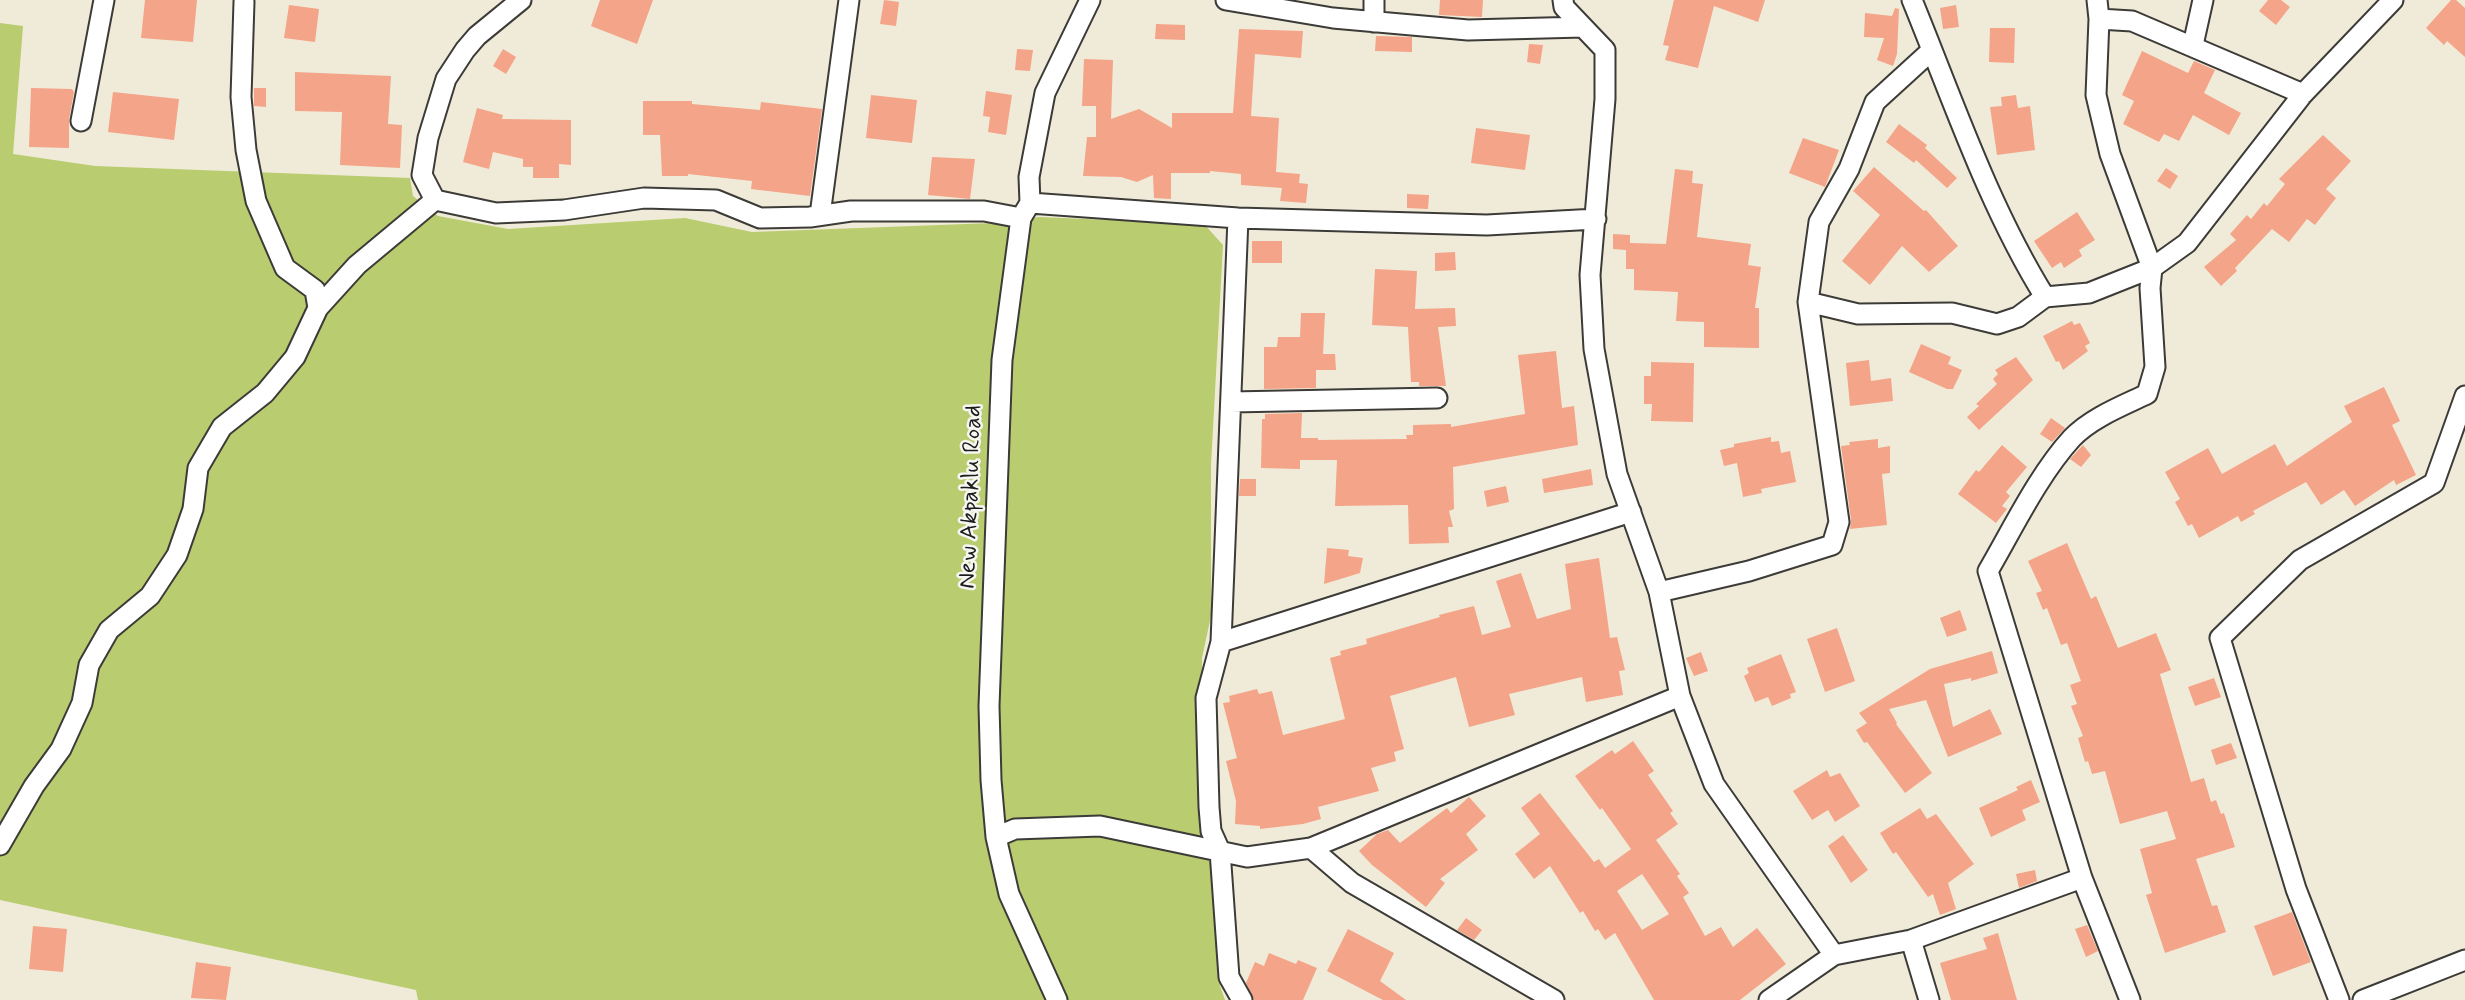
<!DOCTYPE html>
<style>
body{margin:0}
canvas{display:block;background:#f0ebd8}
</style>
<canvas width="2465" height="1000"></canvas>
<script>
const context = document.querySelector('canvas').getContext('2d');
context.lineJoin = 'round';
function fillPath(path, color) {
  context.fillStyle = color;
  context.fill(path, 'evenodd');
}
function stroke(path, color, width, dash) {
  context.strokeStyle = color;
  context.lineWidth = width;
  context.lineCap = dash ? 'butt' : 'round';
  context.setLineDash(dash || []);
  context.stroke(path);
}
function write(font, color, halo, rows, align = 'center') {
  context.font = font + ' Mynerve,sans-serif';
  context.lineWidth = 5;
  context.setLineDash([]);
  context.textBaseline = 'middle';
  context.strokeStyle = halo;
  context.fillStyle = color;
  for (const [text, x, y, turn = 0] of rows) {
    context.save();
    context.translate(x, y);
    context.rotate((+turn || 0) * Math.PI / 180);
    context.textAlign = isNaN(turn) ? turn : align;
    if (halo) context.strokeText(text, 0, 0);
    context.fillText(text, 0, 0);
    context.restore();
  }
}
fillPath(new Path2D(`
 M0 23 23 26 13 154 95 166 410 178 413 196 438 216 508 229 685 218 752 232 993 223 1039 217 1204 224 1223 245 1211 465V616L1202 658 1204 814 1213 859 1220 986 1225 1000H418L416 990 0 900Z`), '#b9cc6f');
fillPath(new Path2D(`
 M145 0H197L193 42 141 38Z
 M600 0H653L637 44 591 26Z
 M884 0 899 2 896 26 880 24Z
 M1440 0H1483L1482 17 1439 15Z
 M1674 0H1765L1758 22 1714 6 1698 68 1665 60 1669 46 1663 45Z
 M2268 0H2281L2290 7 2276 25 2259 11Z
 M2451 0H2456L2465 8V57L2447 41 2444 45 2426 28Z
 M289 5 319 9 315 42 284 38Z
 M1956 5 1959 27 1943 29 1940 8Z
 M1895 8 1899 9 1897 54 1893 66 1877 60 1884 38 1864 37 1865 13 1892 16Z
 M1156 24 1185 25V40L1155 39Z
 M1990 28H2015L2014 63 1989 62Z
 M1239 29 1303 31 1301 58 1255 54 1251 116 1279 118 1276 172 1300 174 1299 183 1308 184 1306 203 1280 201 1282 188 1241 185V174L1210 171V173H1171V199L1154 198 1153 175 1137 182 1121 177 1083 176 1087 137H1096V106H1082L1084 59 1113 60 1111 119 1139 109 1172 128V113H1233Z
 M1376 36 1412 37V52L1375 51Z
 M1529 44 1543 45 1540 64 1527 62Z
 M503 49 516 57 506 74 493 66Z
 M1017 49 1033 50 1030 71 1015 70Z
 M2142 51 2188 73 2194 61 2215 70 2204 93 2241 113 2229 135 2193 115 2179 141 2164 134 2159 142 2123 124 2134 101 2122 95Z
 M295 72 391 76 388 124 402 125 400 168 340 165 342 112 295 111Z
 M31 88 72 89 74 92 69 119V148L29 147Z
 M254 88H266V107L254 106Z
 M986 91 1012 95 1006 135 988 132 990 117 983 116Z
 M113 92 179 99 174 140 108 132Z
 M871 95 917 100 912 143 866 138Z
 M2016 95 2018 108 2030 106 2035 150 1997 155 1990 107 2002 106 2001 97Z
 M643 101H692V104L760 110 761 102 822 109 810 196 751 189 752 181 688 174V176H662L660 135H643Z
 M477 108 503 115 502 119 571 120V165L559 164V178H533V167H523V159L493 152 489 169 463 162Z
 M1899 124 1927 145 1925 148 1957 178 1947 188 1916 160 1914 163 1886 142Z
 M1476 128 1530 135 1525 170 1471 163Z
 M2323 135 2351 161 2326 189 2336 198 2315 225 2307 219 2289 242 2272 229 2235 268 2237 271 2221 286 2204 267 2236 240 2230 234 2247 215 2251 219 2264 203 2267 206 2285 184 2279 179Z
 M1803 138 1839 150 1825 187 1789 173Z
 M932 157 975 159 970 199 928 195Z
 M1874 167 1924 211 1926 210 1958 246 1929 272 1902 246 1870 285 1842 261 1880 215 1853 191Z
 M2166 168 2178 176 2170 189 2157 181Z
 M1675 169 1693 171 1692 183 1703 184 1697 237 1751 244 1748 265 1761 267 1755 308H1759V348L1704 347V322L1676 321 1678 292 1634 290V269H1626V250L1613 249V234L1630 235V243L1666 244Z
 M1407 194 1429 195 1428 209 1407 208Z
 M2077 212 2095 240 2079 250 2082 256 2064 268 2061 262 2052 268 2034 241Z
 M1252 241H1282V263H1252Z
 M1455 252 1456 270 1435 271V253Z
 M1375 269 1417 271 1415 309 1455 308 1456 326 1438 327 1446 386H1419V382H1411L1408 327 1372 325Z
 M1301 313H1325L1323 354H1335L1336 370H1316V388L1264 389V347H1277L1278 337H1300Z
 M2072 321 2074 325 2080 323 2090 343 2085 346 2088 351 2063 370 2059 361 2056 362 2043 336Z
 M1921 344 1951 357 1948 364 1962 370 1953 389H1947L1909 372Z
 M1556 351 1562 408 1574 406 1578 445 1453 467 1454 509 1449 511 1453 527H1448L1449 543 1409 544 1408 505 1335 506 1337 460H1300V469L1261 468 1262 419H1265V414L1302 413 1301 438H1318V440L1407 439 1406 435H1413V425L1451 424V427L1525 414 1518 355Z
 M2016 357 2033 380 1979 430 1967 417 1979 406 1976 404 1997 384 1993 379 1998 374 1995 370Z
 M1869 360 1871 381 1891 378 1893 401 1850 406 1846 363Z
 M1651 362 1694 363 1693 422 1651 421 1652 404H1644V376H1651Z
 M2384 387 2400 421 2392 425 2416 475 2396 485 2394 480 2355 506 2344 490 2321 505 2306 482 2253 511 2255 514 2241 522 2238 516 2199 538 2192 524 2188 526 2175 502 2180 499 2165 472 2208 448 2222 474 2275 444 2287 466 2352 422 2344 406Z
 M2051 418 2065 428 2052 442 2040 434Z
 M1771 437V442L1779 441 1781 453 1790 451 1796 482 1761 489 1762 493 1743 497 1737 463 1724 466 1720 450 1734 447V444Z
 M1878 439V448L1890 446V473L1882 474 1887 525 1850 529 1851 520 1841 446 1850 445 1849 442Z
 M2002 445 2027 467 2006 492 2010 496 2002 506 2007 509 1996 523 1958 494 1976 470 1979 472Z
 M2083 445 2091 455 2081 467 2070 459Z
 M1591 469 1593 485 1544 493 1542 479Z
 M1240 479H1256V496H1239Z
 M1506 486 1509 502 1487 507 1484 491Z
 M2067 543 2091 599 2096 596 2118 648 2156 633 2171 670 2160 674 2191 782 2204 778 2211 802 2216 800 2221 814 2224 813 2235 847 2196 859 2212 906 2217 905 2226 932 2165 953 2146 895 2152 893 2140 849 2176 839 2167 811 2120 824 2105 771 2092 774 2088 761 2085 762 2078 738 2083 736 2071 706 2077 704 2070 685 2081 681 2067 643 2061 645 2047 608 2043 610 2036 593 2042 591 2028 561Z
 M1327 548 1349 550 1348 556 1363 558 1360 573 1324 584Z
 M1599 558 1610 638 1617 637 1625 670 1619 671 1623 695 1586 702 1582 677 1509 694 1515 715 1469 727 1456 677 1390 696 1404 749 1394 752 1396 761 1371 768 1379 791 1318 807 1321 819 1303 824 1260 829V826L1235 824 1236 801 1226 761 1237 758 1223 703 1230 702 1229 696 1257 689 1259 694 1272 691 1283 735 1345 719 1330 658 1341 655 1340 651 1367 644 1366 639 1440 617 1439 615 1474 606 1482 635 1511 627 1496 581 1521 573 1537 619 1571 609 1565 564Z
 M1960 610 1967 630 1947 637 1940 618Z
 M1837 628 1855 681 1825 692 1807 639Z
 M1992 651 1998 673 1971 681V678L1944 684 1953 727 1990 709 2002 734 1948 757 1926 700 1889 709 1897 723 1896 724 1932 773 1905 793 1867 742 1864 743 1856 730 1867 723 1859 713 1930 669Z
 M1701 652 1708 671 1694 676 1686 658Z
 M1781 654 1796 692 1790 694 1791 698 1772 706 1768 697 1755 702 1744 676 1749 673 1747 668Z
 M2214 678 2221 697 2195 706 2188 687Z
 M1633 741 1654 771 1648 775 1673 811 1670 813 1678 824 1656 840 1680 874 1677 876 1689 893 1683 897 1705 936 1721 927 1733 947 1757 928 1786 964 1740 1000H1654L1615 933 1605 940 1598 929 1595 931 1583 911 1580 913 1550 866 1534 879 1515 854 1540 834 1521 808 1540 793 1594 862 1599 859 1605 868 1631 849 1602 808 1600 810 1575 776 1612 750 1615 754ZM1642 874 1669 914 1642 930 1617 891Z
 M2231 743 2237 758 2216 765 2211 750Z
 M1827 770 1830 777 1840 773 1860 806 1835 822 1828 810 1812 820 1793 791Z
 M2031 780 2040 802 2022 810 2026 820 1991 837 1979 808 2018 790 2016 787Z
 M1469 797 1486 816 1466 834 1478 850 1440 879 1445 883 1426 907 1372 865 1359 851 1377 834 1388 830 1400 843 1447 808 1451 813Z
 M1920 808 1927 819 1936 814 1974 864 1948 883 1956 909 1940 915 1933 894 1928 897 1896 852 1893 854 1880 833Z
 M1843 835 1868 870 1851 883 1828 846Z
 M2035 870 2037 881 2019 888 2016 874Z
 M2292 912 2311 962 2273 976 2254 926Z
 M1466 918 1482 930 1474 940 1457 930Z
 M2087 925 2098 951 2086 957 2075 929Z
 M33 926 67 929 63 972 29 969Z
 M1348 929 1394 953 1380 981 1406 1000H1383L1327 971Z
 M1998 933 2017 1000H1951L1940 963 1987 949 1983 938Z
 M1269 953 1296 964 1298 960 1317 968 1303 1000H1254L1246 983 1255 962 1264 966Z
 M196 962 231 967 226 1000 191 998Z`), '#f4a488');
const minor = new Path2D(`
 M521 0 477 36 465 50 446 79 428 138 422 175 435 200 496 213 564 210 644 198 716 200 760 218 810 217 851 211H984L1021 218
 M1226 0 1333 18 1468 30 1583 27
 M1374 0V22
 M1563 0 1564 7 1605 50V99L1590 275 1594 349 1617 474 1659 592 1680 696 1714 784 1834 955
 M1912 0C1953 100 1988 205 2045 297
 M2097 0 2099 19
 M244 2 241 97 246 150 256 201 285 268 315 290 318 308
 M2193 45 2203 0
 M81 121 104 0
 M1030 203 1238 218 1487 225 1596 219
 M820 215 849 0
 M1238 218 1221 642 1206 698 1209 807 1211 831 1220 851 1229 977 1242 1000
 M1808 302 1858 314 1952 313 1997 324 2018 317 2045 297 2089 293 2152 268 2187 243 2303 94 2393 0
 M1231 402 1437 398
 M1659 592 1749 571 1832 545 1839 522 1808 302 1819 222 1849 169 1875 102 1932 50
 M1221 642 1631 512
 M996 837 1015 829 1100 826 1247 857 1311 848 1352 883 1554 1000
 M0 845 34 786 61 749 82 703 89 665 109 630 150 596 177 555 193 509 198 468 222 427 265 393 295 357 318 308 357 265 435 200
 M1311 848 1680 696
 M1911 940 1929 1000
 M1057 1000 1009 894 996 837 991 780 989 706 1002 360 1021 218 1030 203 1029 177 1045 93 1090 0
 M1769 1000 1834 955 1911 940 2082 878
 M2130 1000 2082 878 1988 571C2013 528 2039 474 2072 438 2091 418 2122 406 2147 394L2155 367 2150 288 2152 268 2110 154 2096 95 2099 19 2132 21 2303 94
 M2339 1000 2296 889 2220 638 2300 560 2434 483 2465 396
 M2363 1000 2465 960`);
stroke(minor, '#3c3b38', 23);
stroke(minor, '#fff', 19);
write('24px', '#1c1c1c', '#f6f6f2', [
 ["New Akpaklu Road",972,497,-88]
]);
</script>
